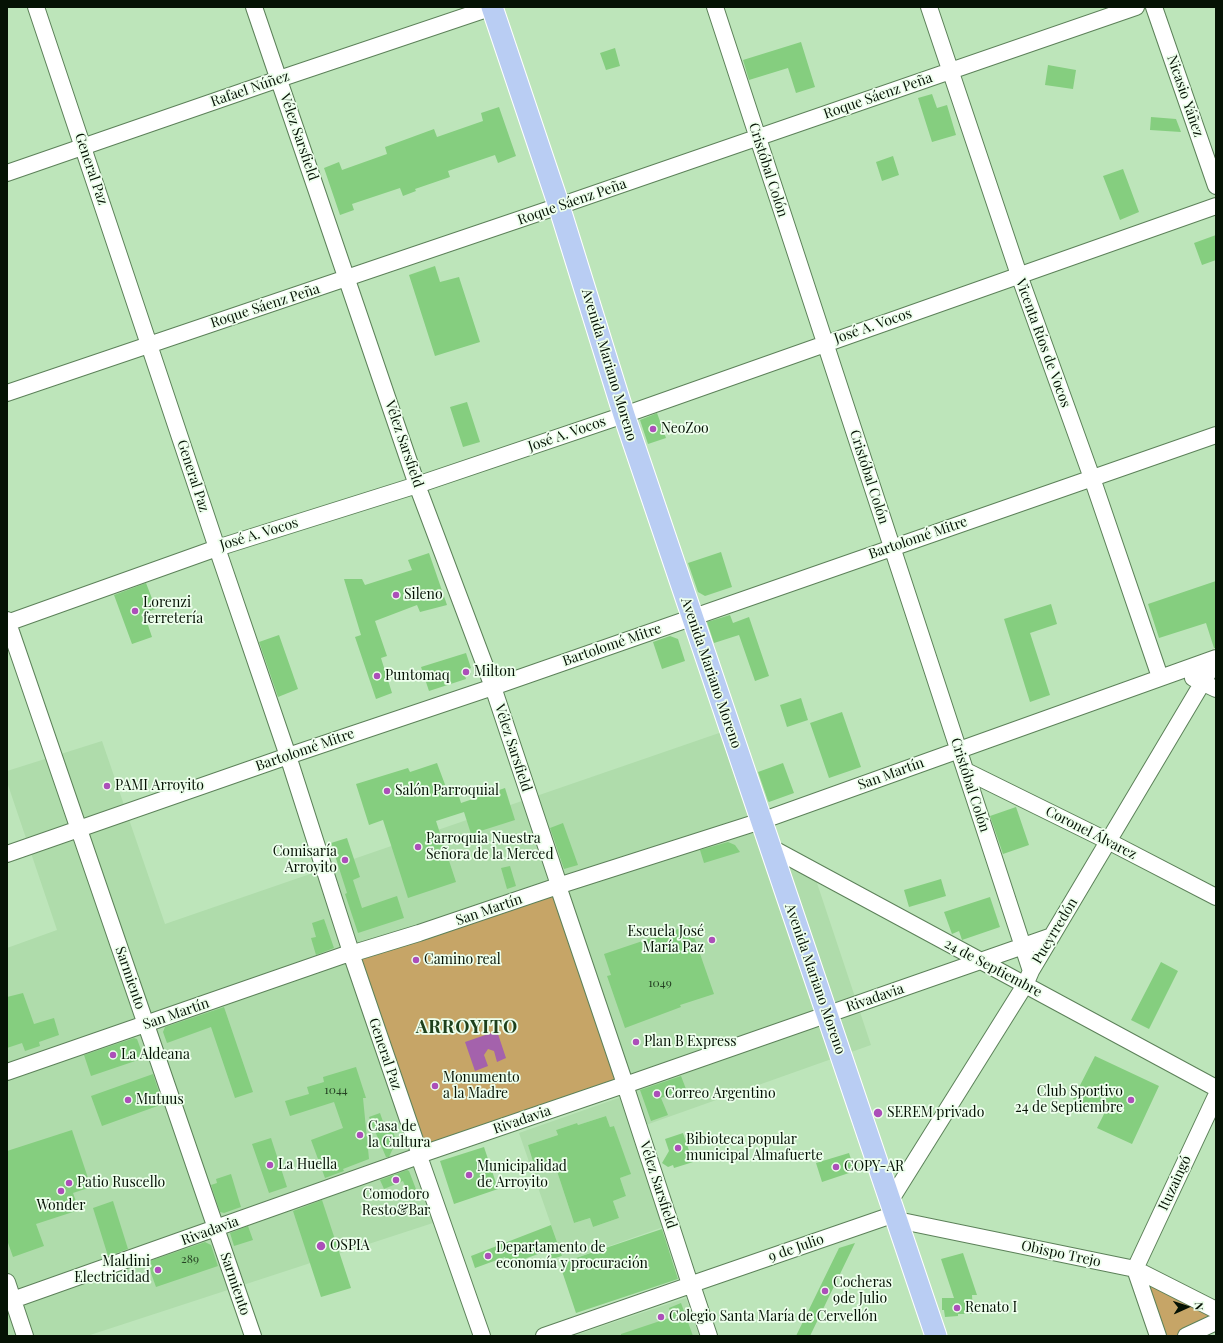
<!DOCTYPE html>
<meta charset="utf-8">
<style>
body{margin:0}
#map{position:relative;width:1223px;height:1343px;overflow:hidden;background:#bde5ba;font-family:"Playfair Display",serif}
canvas{display:block}
.frame{position:absolute;inset:0;border:8px solid #051204;pointer-events:none}
.north{position:absolute;left:1167px;top:1287px;width:40px;height:40px;-webkit-text-stroke:3px #eeffed;paint-order:stroke;rotate:87deg;font-size:11px;font-weight:700;line-height:16px;text-align:center;color:#051204}
.north::after{content:'';display:block;margin:auto;width:14px;height:18px;background:#051204;clip-path:polygon(50% 0,100% 100%,50% 72%,0 100%)}
</style>
<div id="map">
<canvas width="1223" height="1343"></canvas>
<div class="frame"></div>
<div class="north">N</div>
</div>
<script>
const context = document.querySelector('canvas').getContext('2d');
context.lineJoin = 'round';
function fillPath(path, color) {
  context.fillStyle = color;
  context.fill(path, 'evenodd');
}
function stroke(path, color, width, dash) {
  context.strokeStyle = color;
  context.lineWidth = width;
  context.lineCap = dash ? 'butt' : 'round';
  context.setLineDash(dash || []);
  context.stroke(path);
}
function write(font, color, halo, rows, align = 'center') {
  context.font = font + ' "Playfair Display",serif';
  context.lineWidth = 3.5;
  context.setLineDash([]);
  context.textBaseline = 'middle';
  context.strokeStyle = halo;
  context.fillStyle = color;
  for (const [text, x, y, turn = 0] of rows) {
    context.save();
    context.translate(x, y);
    context.rotate((+turn || 0) * Math.PI / 180);
    context.textAlign = isNaN(turn) ? turn : align;
    if (halo) context.strokeText(text, 0, 0);
    context.fillText(text, 0, 0);
    context.restore();
  }
}
fillPath(new Path2D(`
 M725 731 755 828 815 877 871 1045 643 1126 632 1090 417 1164 439 1221 87 1336H7V948L57 930 7 782V771L102 741 165 924Z
 M624 1096 669 1225 564 1262 519 1133ZM606 1116 610 1127 614 1126 630 1174 620 1178 626 1196 613 1201 619 1218 593 1227 590 1218 574 1223 553 1159 534 1165 528 1145 558 1135 556 1130 577 1123 578 1125Z
 M686 1298 699 1336H573Z`), '#afdcab');
fillPath(new Path2D(`
 M550 894 557 896 618 1077 614 1085 427 1149 420 1146 357 960Z
 M1137 1272 1216 1313 1182 1336H1160Z`), '#c6a567');
fillPath(new Path2D(`
 M497 1031 506 1058 497 1062 494 1051 488 1049 484 1055 488 1066 475 1071 465 1042Z`), '#a462ac');
fillPath(new Path2D(`
 M801 42 815 87 796 93 788 68 749 80 743 60Z
 M615 48 620 66 606 70 600 53Z
 M1048 65 1076 70 1073 89 1045 85Z
 M932 94 937 108 947 105 956 135 932 142 918 98Z
 M499 107 516 156 498 163 495 155 448 171 450 177 415 189 416 191 403 196 400 188 352 204 354 210 340 215 324 168 339 162 342 170 387 154 385 147 434 129 437 137 483 121 481 113Z
 M1151 117 1176 119 1181 132 1150 130Z
 M893 156 899 175 882 181 876 162Z
 M1123 169 1139 212 1120 220 1103 176Z
 M1216 235V260L1202 265 1194 243Z
 M435 266 440 282 459 277 480 342 435 356 409 275Z
 M467 402 480 442 463 447 450 407Z
 M657 413 666 438 648 444 640 420Z
 M721 552 732 587 705 596 698 592 688 563Z
 M429 553 447 605 420 612 417 605 375 621 387 656 381 658 392 693 376 699 355 637 361 635 344 579H362L365 585 412 570 408 560Z
 M1216 581V648H1214L1206 623 1159 638 1148 604Z
 M146 583 156 609 144 613 152 637 132 644 114 595Z
 M1051 604 1057 624 1030 633 1050 695 1030 702 1004 619Z
 M730 615 733 623 749 617 769 676 755 681 739 635 714 643 707 622Z
 M279 635 298 689 278 697 259 642Z
 M670 636 678 639 685 661 662 669 653 642Z
 M466 653 471 668 469 669 471 674 465 676 466 679 429 691 421 667Z
 M801 698 808 720 787 727 780 705Z
 M842 712 861 767 829 778 810 723Z
 M437 763 447 790 456 787 461 803 505 788 515 820 471 834 464 812 436 821 456 882 408 898 383 820 369 825 356 784 408 768 410 772Z
 M783 763 794 793 769 802 768 801 758 772Z
 M1016 807 1029 845 1003 854 990 816Z
 M563 823 578 865 564 869 550 828Z
 M347 838 360 877 353 880 362 908 397 896 404 918 358 933 345 894 347 893 331 843Z
 M728 842 735 845 740 852 704 863 700 850Z
 M510 866 516 886 507 889 501 868Z
 M941 879 946 896 909 907 904 890Z
 M990 897 1000 927 962 940 959 931 952 934 944 912Z
 M324 919 334 948 316 955 311 938 316 937 312 923Z
 M690 925 714 994 680 1005 681 1007 625 1028 607 976 611 975 604 954Z
 M1161 962 1178 971 1149 1029 1131 1020Z
 M23 993 34 1024 54 1018 59 1035 39 1042 40 1046 25 1051 22 1043 7 1048V997Z
 M224 1007 253 1092 235 1098 211 1027 167 1043 163 1032 165 1027Z
 M134 1038 137 1039 144 1058 91 1076 84 1055Z
 M1095 1056 1159 1086 1132 1144 1097 1128 1104 1114 1073 1099Z
 M356 1067 366 1098H363L369 1159 343 1169 344 1171 325 1178 311 1140 343 1128 334 1102 290 1116 285 1101 309 1094 307 1087 324 1082 323 1077Z
 M153 1074 163 1104 102 1126 91 1096Z
 M681 1076 686 1089 661 1098 668 1115 651 1121 640 1090Z
 M380 1113 387 1133 393 1131 395 1137V1144L389 1157H386L369 1117Z
 M606 1116 610 1127 614 1126 631 1174 620 1178 626 1196 613 1201 619 1218 593 1227 590 1218 574 1223 553 1159 534 1165 528 1145 558 1135 556 1130 577 1123 578 1125Z
 M72 1130 91 1187 73 1193 79 1210 36 1224 44 1246 13 1257 7 1240V1151Z
 M683 1133 693 1162 674 1168 673 1165 668 1167 662 1163 669 1151 665 1139Z
 M271 1138 287 1187 269 1193 252 1144Z
 M484 1147 498 1189 454 1204 440 1161Z
 M849 1153 855 1171 822 1182 816 1163Z
 M407 1170 409 1171 419 1197 411 1200 403 1181 384 1189 380 1180Z
 M231 1174 241 1207 224 1213 220 1212 211 1185 217 1183 216 1179Z
 M322 1200 351 1288 321 1297 293 1211Z
 M113 1201 128 1249 108 1256 93 1208Z
 M551 1225 562 1256 552 1259 549 1250 508 1265 505 1257 475 1268 471 1256Z
 M248 1226 253 1240 234 1246 230 1233Z
 M662 1229 678 1279 576 1313 562 1271 564 1262Z
 M205 1242 211 1245 218 1266 156 1287 147 1262Z
 M855 1243 810 1336H796L839 1248Z
 M963 1253 977 1295H972L973 1314H958V1316L945 1317 944 1310H942V1298H954L941 1259Z
 M681 1303 693 1336H621V1334L672 1317 669 1308Z`), '#85ce7f');
const minor = new Path2D(`
 M36 7 217 548 288 756 349 946
 M254 7 417 485 493 687 557 879
 M715 7 1031 971
 M929 7 1019 275 1092 478 1160 677
 M1154 7 1216 186
 M7 173 279 79 493 7
 M7 393 559 206 1136 7
 M7 620 253 1336
 M7 623 217 548 417 485 624 415 1216 206
 M1193 678 1216 689
 M966 771 1108 841 1216 897
 M770 847 1216 1088
 M7 854 288 756 493 687 1216 435
 M564 884 761 821 1216 658
 M560 892 623 1078
 M357 952 419 933 552 888
 M353 959 418 1149
 M7 1072 344 955
 M631 1083 1052 936
 M627 1091 688 1278
 M425 1153 618 1087
 M421 1162 482 1336
 M890 1201 1025 985 1031 971 1216 660
 M897 1220 1135 1269 1216 1310
 M1135 1269 1216 1096
 M1135 1269 1158 1336
 M7 1282 25 1336
 M698 1282 895 1214
 M694 1291 709 1336
 M7 1302 413 1158
 M544 1336 685 1287
 M1186 1336 1216 1322`);
const major = new Path2D(`
 M492 7 559 206 624 415 936 1336`);
stroke(minor, '#5c8159', 18);
stroke(major, '#fff', 23);
stroke(minor, '#fff', 16);
stroke(major, '#b9cdf3', 21);
for (const [x, y, r, color] of [
 [653,429,4,"#ac4fb9"],
 [396,595,4,"#ac4fb9"],
 [135,611,4,"#ac4fb9"],
 [466,672,4,"#ac4fb9"],
 [377,676,4,"#ac4fb9"],
 [107,786,4,"#ac4fb9"],
 [387,791,4,"#ac4fb9"],
 [418,847,4,"#ac4fb9"],
 [345,860,4,"#ac4fb9"],
 [712,940,4,"#ac4fb9"],
 [416,960,4,"#ac4fb9"],
 [636,1042,4,"#ac4fb9"],
 [113,1055,4,"#ac4fb9"],
 [435,1086,4,"#ac4fb9"],
 [657,1094,4,"#ac4fb9"],
 [128,1100,4,"#ac4fb9"],
 [1131,1100,4,"#ac4fb9"],
 [878,1113,5,"#ac4fb9"],
 [360,1135,4,"#ac4fb9"],
 [678,1148,4,"#ac4fb9"],
 [270,1165,4,"#ac4fb9"],
 [836,1167,4,"#ac4fb9"],
 [469,1175,4,"#ac4fb9"],
 [396,1180,4,"#ac4fb9"],
 [69,1183,4,"#ac4fb9"],
 [61,1191,4,"#ac4fb9"],
 [321,1246,5,"#ac4fb9"],
 [488,1256,4,"#ac4fb9"],
 [158,1270,4,"#ac4fb9"],
 [825,1291,4,"#ac4fb9"],
 [957,1308,4,"#ac4fb9"],
 [661,1317,4,"#ac4fb9"]
]) {
  const dot = new Path2D();
  dot.arc(x, y, r, 0, 2 * Math.PI);
  context.fillStyle = color;
  context.fill(dot);
  stroke(dot, '#eeffed', 1.5);
}
write('12px', '#254123', null, [
 ["1049",660,983],
 ["1044",336,1090],
 ["289",190,1259]
]);
write('14px', '#051204', '#eeffed', [
 ["Rafael Núñez",250,89,-19],
 ["Roque Sáenz Peña",878,96,-19],
 ["Nicasio Yáñez",1185,96,71],
 ["Vélez Sarsfield",299,137,71],
 ["General Paz",91,169,71],
 ["Cristóbal Colón",768,170,72],
 ["Roque Sáenz Peña",572,202,-19],
 ["Roque Sáenz Peña",265,306,-18],
 ["José A. Vocos",873,326,-19],
 ["Vicenta Ríos de Vocos",1043,343,70],
 ["Avenida Mariano Moreno",609,365,73],
 ["José A. Vocos",567,434,-19],
 ["Vélez Sarsfield",404,444,71],
 ["General Paz",193,476,72],
 ["Cristóbal Colón",869,477,72],
 ["José A. Vocos",259,534,-17],
 ["Bartolomé Mitre",918,538,-19],
 ["Bartolomé Mitre",612,645,-19],
 ["Avenida Mariano Moreno",711,673,71],
 ["Vélez Sarsfield",513,748,72],
 ["Bartolomé Mitre",305,750,-19],
 ["San Martín",891,774,-20],
 ["Cristóbal Colón",970,785,72],
 ["Coronel Álvarez",1091,833,27],
 ["San Martín",489,910,-19],
 ["Pueyrredón",1055,931,-59],
 ["24 de Septiembre",993,968,28],
 ["Sarmiento",130,978,71],
 ["Avenida Mariano Moreno",815,979,71],
 ["Rivadavia",875,998,-19],
 ["San Martín",176,1014,-19],
 ["General Paz",385,1054,71],
 ["Rivadavia",522,1120,-19],
 ["Ituzaingó",1175,1183,-65],
 ["Vélez Sarsfield",658,1185,72],
 ["Rivadavia",210,1231,-20],
 ["9 de Julio",796,1248,-19],
 ["Obispo Trejo",1061,1254,12],
 ["Sarmiento",235,1284,71]
]);
write('14px', '#051204', '#eeffed', [
 ["NeoZoo",661,429],
 ["Sileno",404,595],
 ["Lorenzi",143,603],
 ["ferretería",143,619],
 ["Milton",474,672],
 ["Puntomaq",385,676],
 ["PAMI Arroyito",115,786],
 ["Salón Parroquial",395,791],
 ["Parroquia Nuestra",426,839],
 ["Señora de la Merced",426,855],
 ["Comisaría",337,852,"right"],
 ["Arroyito",337,868,"right"],
 ["Escuela José",704,932,"right"],
 ["María Paz",704,948,"right"],
 ["Camino real",424,960],
 ["Plan B Express",644,1042],
 ["La Aldeana",121,1055],
 ["Monumento",443,1078],
 ["a la Madre",443,1094],
 ["Club Sportivo",1123,1092,"right"],
 ["24 de Septiembre",1123,1108,"right"],
 ["Correo Argentino",665,1094],
 ["Mutuus",136,1100],
 ["SEREM privado",887,1113],
 ["Casa de",368,1127],
 ["la Cultura",368,1143],
 ["Bibioteca popular",686,1140],
 ["municipal Almafuerte",686,1156],
 ["La Huella",278,1165],
 ["Municipalidad",477,1167],
 ["de Arroyito",477,1183],
 ["COPY-AR",844,1167],
 ["Patio Ruscello",77,1183],
 ["Comodoro",396,1195,"center"],
 ["Resto&Bar",396,1211,"center"],
 ["Wonder",61,1206,"center"],
 ["OSPIA",330,1246],
 ["Departamento de",496,1248],
 ["economía y procuración",496,1264],
 ["Maldini",150,1262,"right"],
 ["Electricidad",150,1278,"right"],
 ["Cocheras",833,1283],
 ["9de Julio",833,1299],
 ["Renato I",965,1308],
 ["Colegio Santa María de Cervellón",669,1317]
], 'left');
context.letterSpacing = '1px';
write('bold 18px', '#1d3f1b', '#eeffed', [
 ["ARROYITO",467,1027]
]);
context.letterSpacing = '0px';
</script>
